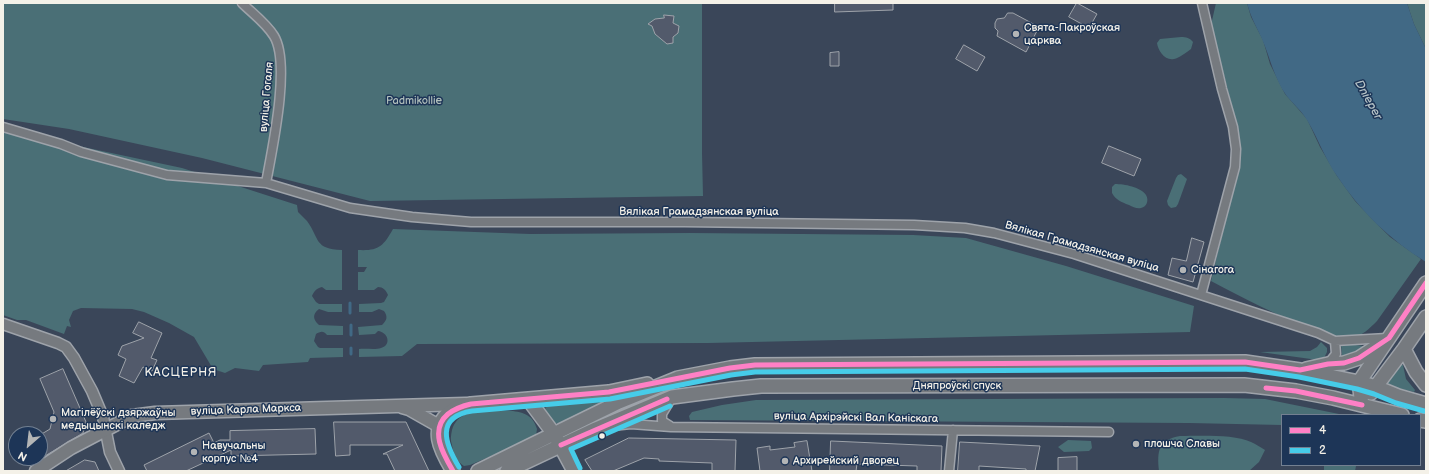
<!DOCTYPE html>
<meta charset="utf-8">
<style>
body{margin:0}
#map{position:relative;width:1429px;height:474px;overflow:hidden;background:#3a4659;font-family:"Balsamiq Sans",sans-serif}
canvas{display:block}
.frame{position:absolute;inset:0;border:4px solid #f4f1e8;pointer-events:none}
.legend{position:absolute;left:1281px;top:414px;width:140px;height:52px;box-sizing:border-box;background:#1d3557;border:1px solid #738091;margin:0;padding:5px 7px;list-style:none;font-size:12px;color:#f4f1e8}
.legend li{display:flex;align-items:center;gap:8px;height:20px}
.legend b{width:20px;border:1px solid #738091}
.north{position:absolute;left:8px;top:426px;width:40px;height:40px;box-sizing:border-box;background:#1d3557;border:1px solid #738091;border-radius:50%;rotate:208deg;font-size:11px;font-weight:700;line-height:16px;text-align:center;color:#f4f1e8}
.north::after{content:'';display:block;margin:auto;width:14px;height:18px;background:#b3b5b6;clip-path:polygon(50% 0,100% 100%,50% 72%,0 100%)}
</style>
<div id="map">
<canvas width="1429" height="474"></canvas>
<div class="frame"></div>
<ul class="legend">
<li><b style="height:5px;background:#ff80c5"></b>4</li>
<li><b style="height:5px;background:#46cce9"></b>2</li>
</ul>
<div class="north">N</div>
</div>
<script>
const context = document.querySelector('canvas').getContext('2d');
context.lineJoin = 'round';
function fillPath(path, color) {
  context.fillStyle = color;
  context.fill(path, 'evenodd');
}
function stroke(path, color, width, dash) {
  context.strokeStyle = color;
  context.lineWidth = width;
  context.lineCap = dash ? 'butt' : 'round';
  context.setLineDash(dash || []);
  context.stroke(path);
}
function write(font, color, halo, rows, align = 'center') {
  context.font = font + ' "Balsamiq Sans",sans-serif';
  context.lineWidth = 3;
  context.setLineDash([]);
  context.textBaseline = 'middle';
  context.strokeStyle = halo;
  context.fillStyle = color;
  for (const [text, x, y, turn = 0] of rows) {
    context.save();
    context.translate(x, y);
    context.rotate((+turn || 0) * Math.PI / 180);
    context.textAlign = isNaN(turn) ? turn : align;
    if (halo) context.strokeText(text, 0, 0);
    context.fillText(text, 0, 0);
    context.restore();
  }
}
fillPath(new Path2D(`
 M3 3H702V153L703 196 370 201 202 158 69 129 3 119Z
 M1216 3H1247L1251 17 1263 40 1270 64 1285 94 1307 119 1320 147 1337 176 1355 201 1375 222 1390 237 1421 259 1377 321C1370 328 1362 336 1352 338 1338 340 1326 334 1314 330 1278 316 1245 299 1211 281L1237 172 1240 149 1237 126 1211 25Z
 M1407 3H1426V49L1414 24Z
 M1181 37C1186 37 1190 38 1193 42L1191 49C1187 52 1179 58 1174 59 1165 61 1158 51 1157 43L1160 39Z
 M3 130 182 168 297 205 298 212C301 215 304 218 307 221 320 239 314 249 342 250V290H326L322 287C317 288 314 291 312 296L316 302 319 304H342V312H328L319 309C312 314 313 320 319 325L343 326V335H327C323 330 320 332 316 334L314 341 318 347 320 348H343V357L310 358 308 362 263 365 259 371 235 368 225 373 213 369 194 337 169 323 144 312 132 309 81 308 73 311 69 320 71 327 67 326 64 334 26 320H17L3 315Z
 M1181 174 1187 179 1178 204 1176 207 1171 208 1168 205 1167 201 1176 178 1178 175Z
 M1115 184C1124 184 1141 187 1146 195 1149 200 1147 207 1141 208 1137 209 1133 207 1129 205 1121 202 1116 200 1112 193V187Z
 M393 229 530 234 690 233 913 235 966 238 1066 266 1194 306 1190 332 708 343 417 344 402 356 359 357V349C366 348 375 350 381 348 392 345 388 332 378 331L375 334 359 335 358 327 382 325C387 320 388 317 384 311L379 309 372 312H359V304L381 303 384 302 388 295C386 290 383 287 378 287L374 290H358V272H364L367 267H358V250C378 251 383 247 393 229Z
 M1321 342 1327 348V352L1324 358 1318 360 1260 352 1310 351 1317 347Z
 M1341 343 1363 346 1364 348C1358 352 1348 357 1342 356Z
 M1399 365H1403L1406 379 1415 390 1414 392 1387 386 1385 382Z
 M1224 398 1265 399 1344 415H1282V425L1189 423 690 420 689 416 692 412 722 405 756 400Z
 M603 400 604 402 560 423H554L550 420 545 409 547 406Z
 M513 411C526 413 533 416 537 429L536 435 531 439 470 465 464 466C457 462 453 453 452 445 450 440 451 435 452 430 459 405 493 412 513 411Z
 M1180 436C1199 436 1234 434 1251 442 1256 444 1260 447 1265 450L1259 462 1249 471H1159C1157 451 1158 440 1180 436Z
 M1068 440 1091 441 1092 448 1089 451 1064 452 1058 447Z
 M1324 465H1355L1356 466 1355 471H1324Z`), '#4a6f76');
fillPath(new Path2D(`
 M1247 3H1407L1414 24 1426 49V262C1390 240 1360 211 1337 176 1325 159 1318 138 1307 120 1302 111 1292 103 1286 95 1274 78 1270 57 1262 39 1256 26 1251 18 1247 3Z`), '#416985');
stroke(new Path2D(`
 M350 303V313
 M351 325V335
 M351 348V354`), '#416985', 3);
const building = new Path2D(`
 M835 3H893V10L835 12Z
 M1077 3 1097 14 1089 28 1069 17Z
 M1008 13H1013L1039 27 1026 52 997 36 998 31 995 28V23L997 19 1004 18Z
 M664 15 674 16 673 23 679 26 678 33 673 37V43L667 44 655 34 652 26 648 24 655 19 664 18Z
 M964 45 985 57 977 71 956 59Z
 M839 52V66H830V53Z
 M1109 146 1141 159 1134 176 1102 163Z
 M1192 238 1204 242 1193 282 1168 275 1172 258 1186 261Z
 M139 322 162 333 151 358 157 360 152 371 143 367 134 383 119 376 126 359 118 355 122 346 144 338 133 333Z
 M63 369 86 422 83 433 40 459V435L50 429 54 412 40 379Z
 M334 422H406L429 471H395L387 454H383L403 445H350V455L336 456Z
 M315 429 316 454 231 456V450L186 471H147L144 465 209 433 214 443 220 440H230V431Z
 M629 438 736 440 735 471H712V463L659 461V459L644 458 613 471H592L585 460Z
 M807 441 812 471H760L757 448 770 446V450L795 447 794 443Z
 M831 441 942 446 941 471H917V466L857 464 856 471H830Z
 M960 442 1040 446 1035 471H1026V469L979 466V471H958Z
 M1077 457V471H1058V458Z
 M85 460 95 462 99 471H66Z`);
fillPath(building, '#525a6b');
stroke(building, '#9ea3aa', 1);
const minor = new Path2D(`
 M242 3C252 13 266 23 274 36 291 64 272 150 266 183
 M3 127 61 144 81 152 167 175 266 183 350 208 412 217 471 222H684L914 225 965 228 994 233 1074 254 1318 333 1335 341 1387 338
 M1201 295 1235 167 1236 149 1233 127 1222 89 1202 3
 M1328 364 1336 354 1335 341
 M612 426 631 424 671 427 1109 432
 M670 426 662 421V414L671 399
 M949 471 953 430`);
const tertiary = new Path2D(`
 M3 324 58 343 66 347 74 358 92 391 103 417 110 452 119 471`);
const secondary = new Path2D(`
 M402 407 409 409 439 426
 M36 471 71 448 132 416 155 413 465 404`);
const primary = new Path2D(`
 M1404 349 1416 372 1426 385
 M1306 369 1328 364 1344 363 1359 358 1382 343
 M1371 393 1404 349 1426 317
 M528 399 554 434 574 471
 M1362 405 1359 382 1426 283
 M1420 420 1426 421
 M453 471C441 451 427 427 453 410 457 406 465 405 471 404L609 392 647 384
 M478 471 619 402 678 378 730 368 755 365 1245 362 1300 370 1359 382 1376 387 1398 396 1426 404
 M507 471 596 429 672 397 733 389 761 386 1244 385 1296 391 1333 398 1402 415`);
stroke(minor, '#9ea3aa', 11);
stroke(tertiary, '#9ea3aa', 13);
stroke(secondary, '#9ea3aa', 15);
stroke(primary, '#9ea3aa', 16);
stroke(minor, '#767a7f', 8);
stroke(tertiary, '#767a7f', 10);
stroke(secondary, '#767a7f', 12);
stroke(primary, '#767a7f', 13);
stroke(new Path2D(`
 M1266 388 1296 391 1362 405
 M561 445 667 399
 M453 471C443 454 429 430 448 414 456 408 462 406 471 404L609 392 730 368 755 365 1245 362 1300 370 1328 364 1344 363 1359 358 1389 338 1426 283`), '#ff80c5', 5);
stroke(new Path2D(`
 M459 467C445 444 435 417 472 411L610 399 731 375 755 372 1245 369 1299 377 1357 389 1374 394 1396 403 1424 411
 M580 468 571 449 670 406`), '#46cce9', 5);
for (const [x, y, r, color] of [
 [1016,34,4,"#b3b5b6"],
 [1183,270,4,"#b3b5b6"],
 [53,419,4,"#b3b5b6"],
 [602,436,3.5,"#f4f1e8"],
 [1136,444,4,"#b3b5b6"],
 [194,452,4,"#b3b5b6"],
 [785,461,4,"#b3b5b6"]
]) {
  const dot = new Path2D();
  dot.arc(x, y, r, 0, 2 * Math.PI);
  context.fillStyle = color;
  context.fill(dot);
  stroke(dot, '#1d3557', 1.5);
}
write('11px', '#f4f1e8', '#1d3557', [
 ["Свята-Пакроўская",1024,28],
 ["царква",1024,41],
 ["Сінагога",1191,270],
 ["Магілёўскі дзяржаўны",61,413],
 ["медыцынскі каледж",61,426],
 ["плошча Славы",1144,444],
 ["Навучальны",202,446],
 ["корпус №4",202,459],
 ["Архирейский дворец",793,461]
], 'left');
write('11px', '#f4f1e8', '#1d3557', [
 ["вуліца Гогаля",267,97,-85],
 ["Вялікая Грамадзянская вуліца",699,212],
 ["Вялікая Грамадзянская вуліца",1082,247,16],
 ["Дняпроўскі спуск",957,386],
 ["вуліца Карла Маркса",246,410,-2],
 ["вуліца Архірэйскі Вал Каніскага",856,418,1]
]);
write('11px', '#b1bfbc', '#1d3557', [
 ["Padmikollie",414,101]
]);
write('italic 12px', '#b6c3c7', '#1d3557', [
 ["Dnieper",1368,100,61]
]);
context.letterSpacing = '1px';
write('12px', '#f4f1e8', '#1d3557', [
 ["КАСЦЕРНЯ",181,373]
]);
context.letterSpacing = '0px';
</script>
